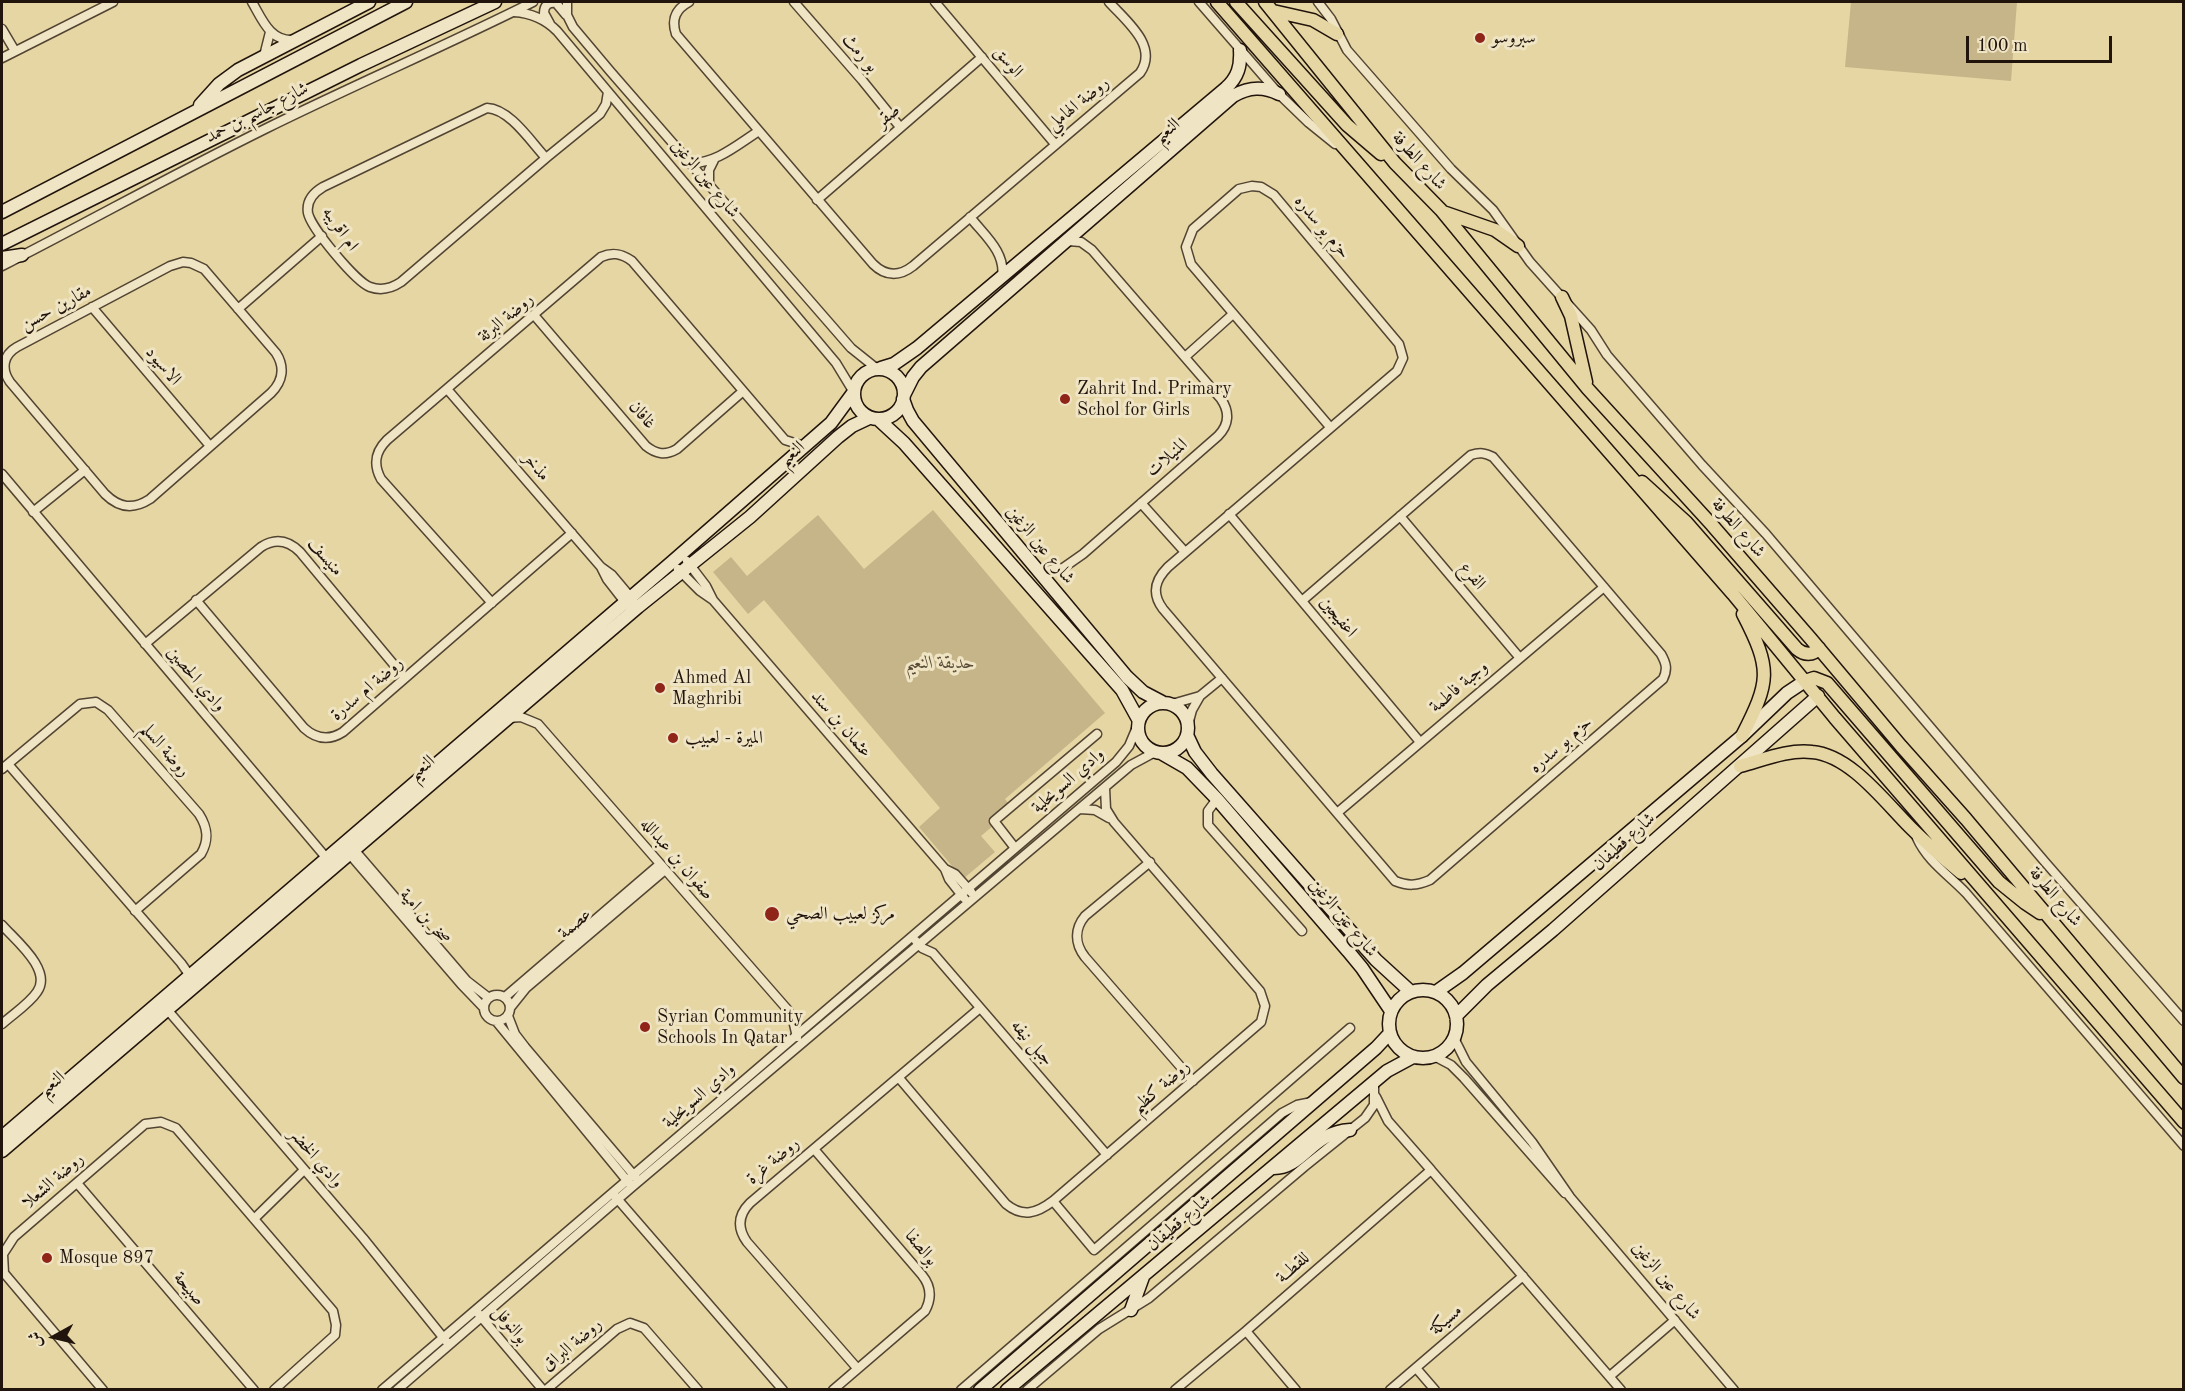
<!DOCTYPE html>
<meta charset="utf-8">
<style>
body{margin:0}
#map{position:relative;width:2185px;height:1391px;overflow:hidden;background:#e6d6a3;font-family:"Old Standard TT",Amiri,serif}
canvas{display:block}
.frame{position:absolute;inset:0;border:3px solid #21140c;pointer-events:none}
.north{position:absolute;left:24px;top:1307px;width:60px;height:60px;-webkit-text-stroke:4px #efe4c3;paint-order:stroke;rotate:262deg;font-size:16px;font-weight:700;line-height:24px;text-align:center;color:#21140c}
.north::after{content:'';display:block;margin:auto;width:21px;height:27px;background:#21140c;clip-path:polygon(50% 0,100% 100%,50% 72%,0 100%)}
.scale{position:absolute;left:1966px;top:36px;width:146px;height:27px;box-sizing:border-box;border:3px solid #21140c;border-top:0;padding-left:8px;font-size:18px;line-height:21px;white-space:nowrap;color:#21140c;-webkit-text-stroke:4px #efe4c3;paint-order:stroke}
</style>
<div id="map">
<canvas width="2185" height="1391"></canvas>
<div class="frame"></div>
<div class="north">ش</div>
<div class="scale">100 m</div>
</div>
<script>
const context = document.querySelector('canvas').getContext('2d');
context.lineJoin = 'round';
function fillPath(path, color) {
  context.fillStyle = color;
  context.fill(path, 'evenodd');
}
function stroke(path, color, width, dash) {
  context.strokeStyle = color;
  context.lineWidth = width;
  context.lineCap = dash ? 'butt' : 'round';
  context.setLineDash(dash || []);
  context.stroke(path);
}
function write(font, color, halo, rows, align = 'center') {
  context.font = font + ' "Old Standard TT",Amiri,serif';
  context.lineWidth = 6;
  context.setLineDash([]);
  context.textBaseline = 'middle';
  context.strokeStyle = halo;
  context.fillStyle = color;
  for (const [text, x, y, turn = 0] of rows) {
    context.save();
    context.translate(x, y);
    context.rotate((+turn || 0) * Math.PI / 180);
    context.textAlign = isNaN(turn) ? turn : align;
    if (halo) context.strokeText(text, 0, 0);
    context.fillText(text, 0, 0);
    context.restore();
  }
}
fillPath(new Path2D(`
 M1851 2H2017L2011 81 1845 67Z
 M933 510 1105 713 1005 799 1013 809 981 836 995 852 963 879 919 827 940 808 764 600 748 614 713 572 731 557 747 576 818 515 864 569Z`), '#c5b589');
const street = new Path2D(`
 M252 2C262 19 270 42 294 40
 M567 2V15L573 27 610 71 851 348 876 368
 M689 2C676 9 671 19 676 34L873 264C885 276 899 277 913 266L1140 73C1159 46 1126 21 1109 2
 M794 2 862 80 900 127
 M935 2 1055 144
 M1199 2 1279 94 1309 123 1335 144
 M1318 2 1331 19 1347 50 1451 169 1493 210 1530 262 1591 330 1607 355 1702 465 1766 534 2045 862 2184 1021
 M514 12C531 13 545 19 557 31L836 363 853 391
 M550 24 544 13C544 5 549 2 556 3L566 15
 M2 29 15 51
 M264 56 270 32
 M2 58 113 2
 M487 108C510 109 531 142 546 158L401 282C392 288 381 291 370 287 356 282 311 228 308 213 306 201 313 193 323 187Z
 M546 158 600 114 606 104 608 92
 M690 163C716 164 738 144 759 131
 M709 184V170L714 160
 M817 200 982 57
 M970 217C984 235 1006 252 1002 277
 M183 262 191 263 204 269 276 353C285 367 283 381 271 393L150 499C133 510 119 508 105 494L10 382C1 369 3 355 17 347L170 266Z
 M2 266C90 221 176 173 265 129 354 85 445 46 533 2
 M92 307 210 446
 M238 309 322 236
 M534 315 646 446C656 454 665 456 677 449L742 392
 M1185 357 1233 314
 M447 389 601 567 612 575 633 600
 M2 474 329 861
 M1141 503 1185 552
 M33 512 85 470
 M1229 514 1420 742
 M1400 516 1519 657
 M687 561 706 586 713 600 945 869 949 879 964 898
 M601 567 607 579 628 606
 M678 569 700 591 713 600
 M1040 572 1063 568 1083 554 1218 436C1229 425 1230 412 1221 399L1092 250 1081 242 1068 241
 M196 600 304 728C316 739 329 741 343 732L572 533
 M1303 600 1471 455C1480 452 1485 453 1493 457L1661 654C1666 663 1668 669 1663 679L1430 880C1416 886 1408 886 1395 881L1163 609C1151 593 1155 580 1168 567L1397 371 1403 358 1399 344 1274 195 1261 187 1252 186 1239 189 1193 229 1186 247 1191 264 1330 427
 M492 603 381 479C373 464 375 452 387 440L601 257C612 252 621 253 632 261L785 440 804 446
 M145 644 261 547C275 538 288 540 300 552L405 678
 M1172 704 1200 696 1222 678
 M509 718 521 717 538 724 787 1009 793 1020 797 1037
 M1188 725 1192 710 1200 696
 M8 764 181 963 193 980
 M2 769 80 704 96 702 108 710 199 814C208 828 209 840 201 854L135 911
 M1217 799 1208 811V825L1302 931
 M1080 809 1095 810 1109 818
 M1337 813 1604 587
 M1917 838C1928 862 1949 875 1966 893L2184 1146
 M351 846 467 981 489 998
 M1015 848 994 821 1097 734
 M346 850 461 984 484 1008
 M1150 862 1085 916C1075 928 1074 943 1085 957L1193 1081
 M945 869 955 874 971 892
 M2 925C15 940 53 970 37 992 29 1004 13 1014 2 1024
 M916 941 922 948 933 953 1107 1155
 M484 1008a13 13 0 1 1 26 0a13 13 0 1 1-26 0Z
 M505 997 660 864
 M165 1007 363 1238 446 1341
 M510 1008 526 988 665 870
 M508 1016 515 1034 525 1047 637 1179
 M496 1021 629 1183
 M1454 1038 1466 1062 1532 1142 1570 1197 1734 1390
 M1434 1056 1451 1065 1464 1078 1565 1193
 M899 1078 1006 1204C1023 1218 1037 1213 1053 1201L1261 1022 1265 1006 1260 991 1114 822 1106 809 1105 788
 M1376 1097 1388 1121 1431 1170
 M814 1149 922 1275C931 1286 932 1298 925 1311L833 1390
 M77 1183 254 1390
 M614 1195 783 1390
 M1053 1201 1094 1250 1350 1028
 M254 1219 304 1170
 M477 1312 543 1390
 M1246 1331 1296 1390
 M857 1368 747 1242C737 1228 738 1215 750 1203L980 1008
 M1416 1368 1435 1390
 M1610 1376 1675 1320
 M103 1390 4 1273 3 1254 14 1237 145 1124 161 1122 176 1128 333 1311 336 1325 335 1335 274 1390
 M382 1390 1116 762 1129 746 1137 727
 M397 1390 632 1187 1131 765 1155 752
 M546 1390 617 1329 630 1323 644 1328 698 1390
 M961 1390 1282 1113 1297 1105 1312 1102
 M1027 1390 1099 1329 1149 1298 1304 1167 1365 1118 1374 1105V1083
 M1175 1390 1246 1331 1431 1170 1621 1390
 M1390 1390 1523 1276`);
const secondary = new Path2D(`
 M200 105 219 84 238 70 369 2
 M2 212 406 2
 M2 244 361 65 495 2
 M2 258 22 255
 M881 368 894 364 917 348 1226 88C1238 77 1241 66 1240 50
 M854 394a25 25 0 1 1 50 0a25 25 0 1 1-50 0Z
 M904 395 913 377 921 367 1233 96C1249 87 1263 86 1279 94
 M903 399 907 410 913 421 1127 677 1143 692 1162 702
 M878 419 904 443 1122 690 1138 719
 M1138 728a25 25 0 1 1 50 0a25 25 0 1 1-50 0Z
 M1187 735 1195 752 1212 774 1376 960 1411 992
 M1161 753 1187 768 1217 799 1348 951 1362 968 1391 1011
 M1389 1024a34 34 0 1 1 68 0a34 34 0 1 1-68 0Z
 M1436 992 1463 973 1742 736 1787 693 1805 681
 M1456 1016 1487 985 1553 930 1818 696
 M2 1137 672 562 831 423 853 393
 M2 1151 638 607 750 517 838 437 852 426 869 418
 M1274 1168C1303 1168 1312 1132 1350 1130
 M1131 1310 1143 1277
 M980 1390 1376 1048 1390 1033
 M1007 1390 1387 1071 1413 1057`);
const primary = new Path2D(`
 M1217 2 1733 594 1835 718 2184 1122
 M1236 2 1347 125 1381 154
 M1265 2 1395 163 1441 210 1588 389 1712 525 1811 639 1901 746 1966 819 2184 1078
 M1273 11 1313 20 1337 34
 M1443 212 1495 230 1518 246
 M1562 297 1571 316 1586 382
 M1642 482 1686 522 1797 649C1804 655 1813 656 1819 648
 M1805 681 1814 678 1827 683 1999 882 2025 903 2040 913
 M1742 736C1770 681 1772 670 1743 614
 M1740 766C1763 760 1788 749 1812 752 1850 755 1884 801 1910 827 1926 843 1943 858 1961 873`);
stroke(street, '#524432', 11);
stroke(secondary, '#21140c', 15);
stroke(primary, '#21140c', 15);
stroke(street, '#efe4c3', 8);
stroke(secondary, '#efe4c3', 12);
stroke(primary, '#e6d6a3', 12);
for (const [x, y, r, color] of [
 [1480,38,6,"#8f2418"],
 [1065,399,6,"#8f2418"],
 [660,688,6,"#8f2418"],
 [673,738,6,"#8f2418"],
 [772,914,8,"#8f2418"],
 [645,1027,6,"#8f2418"],
 [47,1258,6,"#8f2418"]
]) {
  const dot = new Path2D();
  dot.arc(x, y, r, 0, 2 * Math.PI);
  context.fillStyle = color;
  context.fill(dot);
  stroke(dot, '#efe4c3', 2);
}
write('18px', '#21140c', '#efe4c3', [
 ["سبروسو",1492,38],
 ["Zahrit Ind. Primary",1077,389],
 ["Schol for Girls",1077,410],
 ["Ahmed Al",672,678],
 ["Maghribi",672,699],
 ["الميرة - لعبيب",685,738],
 ["مركز لعبيب الصحي",786,914],
 ["Syrian Community",657,1017],
 ["Schools In Qatar",657,1038],
 ["Mosque 897",59,1258]
], 'left');
write('18px', '#21140c', '#efe4c3', [
 ["بو رمث",860,53,49],
 ["الوسق",1008,62,50],
 ["روضة الهاملي",1078,104,-39],
 ["شارع جاسم بن حمد",257,113,-27],
 ["صقر",888,116,-41],
 ["النعيم",1167,131,-41],
 ["شارع الطرفة",1419,161,48],
 ["شارع عين الزغين",705,179,50],
 ["حزم بو سدره",1322,227,50],
 ["ام اقريبه",340,229,55],
 ["مقارين حسن",56,308,-28],
 ["روضة البرثة",506,318,-40],
 ["الاسيود",163,366,50],
 ["غافان",642,415,49],
 ["النعيم",792,454,-42],
 ["المنيلات",1167,458,-41],
 ["مذخر",536,467,49],
 ["شارع الطرفة",1738,528,49],
 ["شارع عين الزغين",1040,545,50],
 ["منيسف",325,557,49],
 ["الفرع",1472,576,50],
 ["اعفيجين",1338,617,50],
 ["وادي الحصين",196,679,49],
 ["وجبة فاطمة",1459,687,-40],
 ["روضة ام سدرة",367,689,-40],
 ["عثمان بن سند",841,724,49],
 ["حزم بو سدره",1561,745,-41],
 ["روضة السلم",165,750,49],
 ["النعيم",422,768,-40],
 ["وادي السويحلية",1068,781,-41],
 ["شارع قطيفان",1624,842,-42],
 ["صفوان بن عبدالله",677,859,49],
 ["شارع الطرفة",2055,897,50],
 ["صخر بن امية",425,917,49],
 ["شارع عين الزغين",1343,918,50],
 ["عصمة",575,924,-40],
 ["جبل نيفه",1032,1043,49],
 ["النعيم",52,1084,-40],
 ["روضة كظيم",1161,1087,-41],
 ["وادي السويحلية",699,1096,-41],
 ["وادي الخضر",316,1158,49],
 ["روضة غرة",773,1161,-40],
 ["روضة الشعلا",53,1181,-41],
 ["شارع قطيفان",1179,1223,-40],
 ["بوالصفا",921,1248,50],
 ["للقطــة",1293,1268,-41],
 ["شارع عين الزغين",1666,1281,50],
 ["صبيحة",189,1289,49],
 ["مسيكة",1446,1320,-41],
 ["بوالنوفل",510,1325,50],
 ["روضة البراق",572,1345,-40]
]);
write('italic 18px', '#5a4c38', '#efe4c3', [
 ["حديقة النعيم",940,663]
]);
</script>
